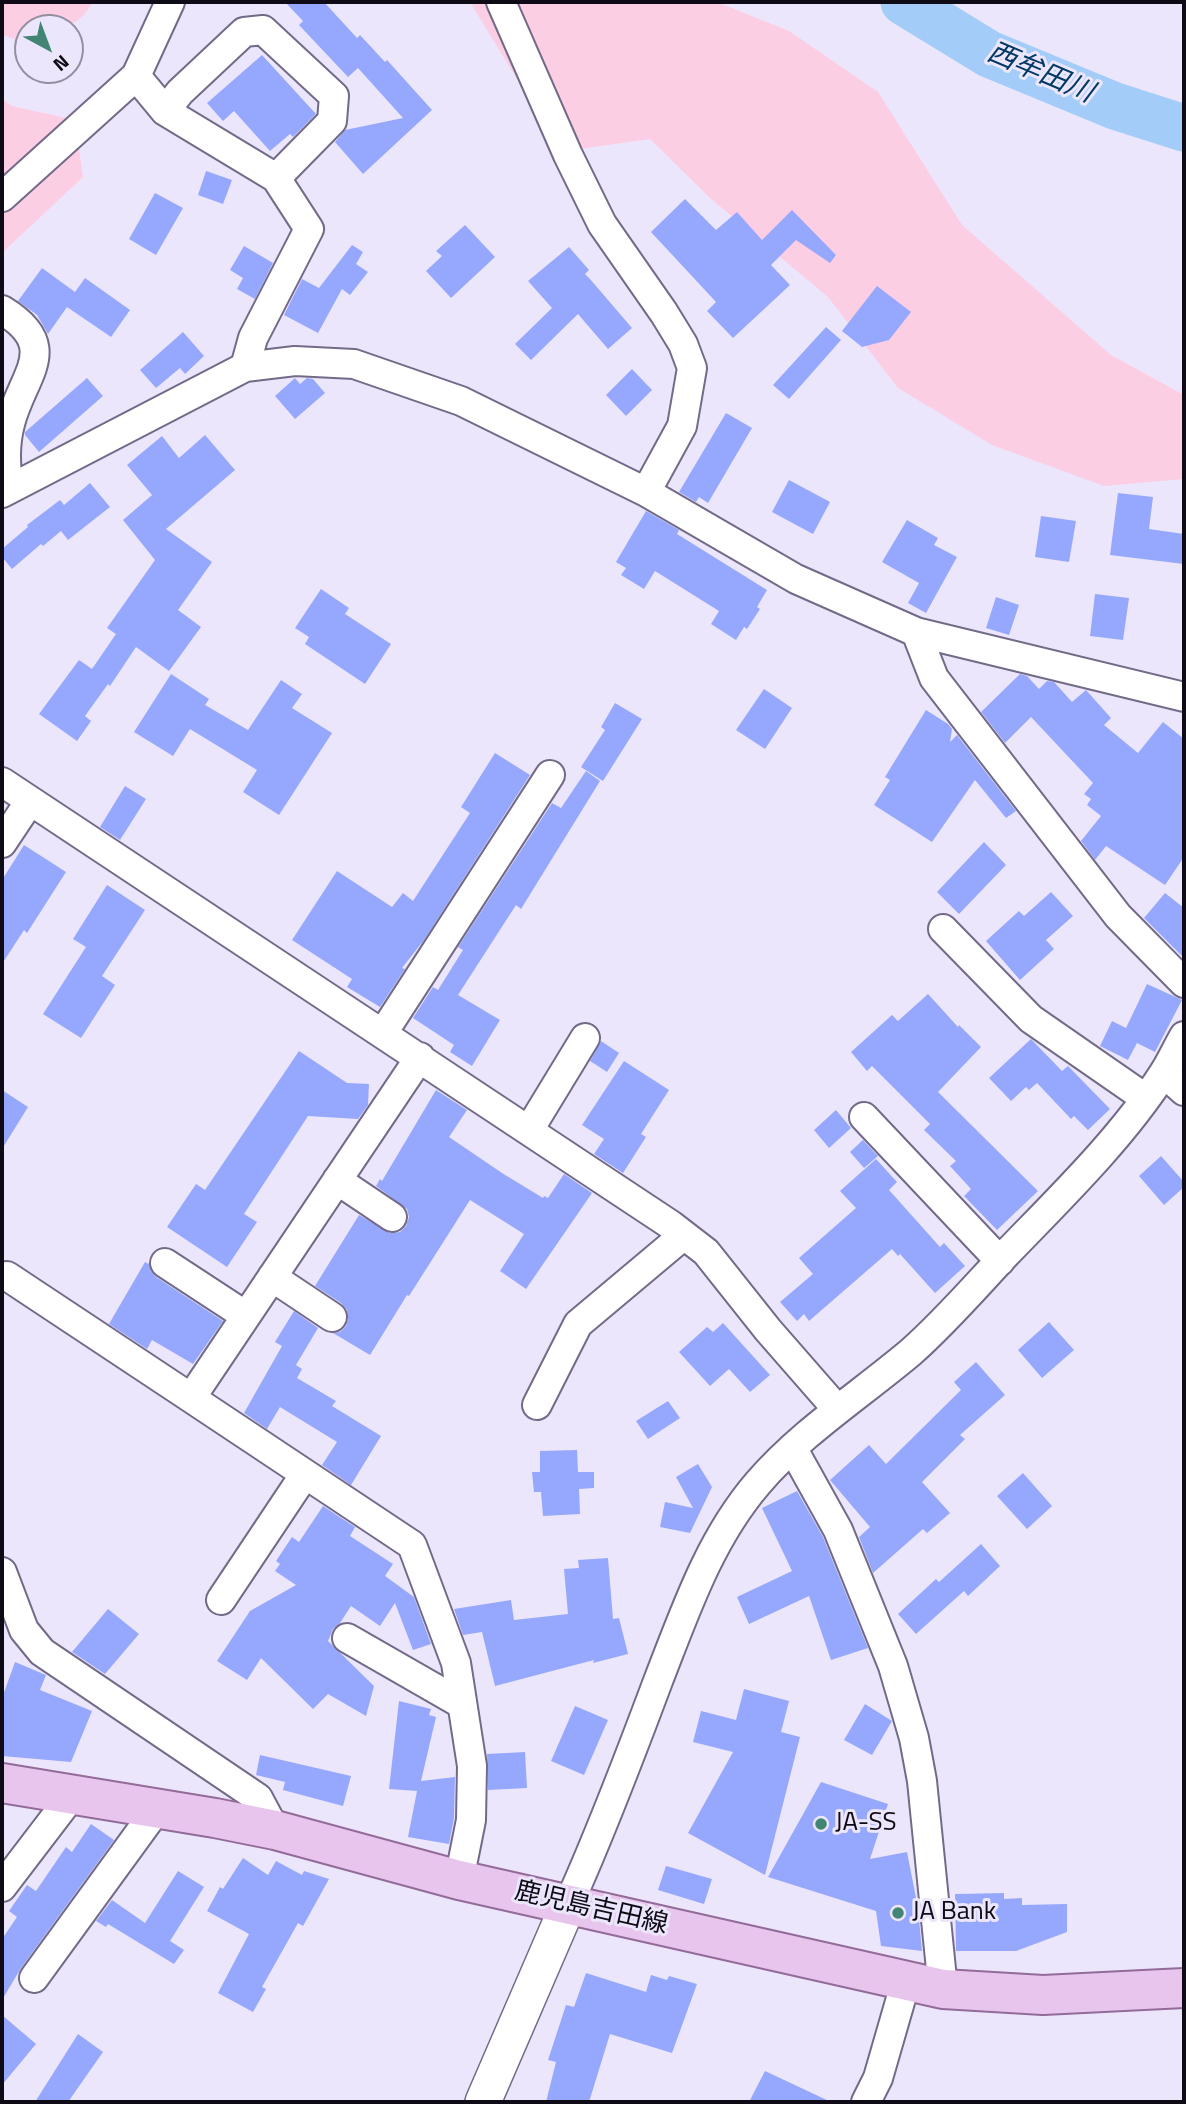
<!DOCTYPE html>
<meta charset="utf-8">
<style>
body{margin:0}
#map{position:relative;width:1186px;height:2104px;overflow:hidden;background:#ece6fc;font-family:"Titillium Web",sans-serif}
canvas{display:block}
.frame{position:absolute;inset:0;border:4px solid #0f0b16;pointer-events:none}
.north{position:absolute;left:14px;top:14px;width:70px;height:70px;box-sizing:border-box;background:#ece6fc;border:2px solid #948ea0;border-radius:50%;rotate:139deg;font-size:19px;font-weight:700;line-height:28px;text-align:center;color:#0f0b16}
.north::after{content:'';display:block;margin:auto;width:24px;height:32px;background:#438575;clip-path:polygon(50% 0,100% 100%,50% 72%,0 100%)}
</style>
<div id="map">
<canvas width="1186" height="2104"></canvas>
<div class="frame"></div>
<div class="north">N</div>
</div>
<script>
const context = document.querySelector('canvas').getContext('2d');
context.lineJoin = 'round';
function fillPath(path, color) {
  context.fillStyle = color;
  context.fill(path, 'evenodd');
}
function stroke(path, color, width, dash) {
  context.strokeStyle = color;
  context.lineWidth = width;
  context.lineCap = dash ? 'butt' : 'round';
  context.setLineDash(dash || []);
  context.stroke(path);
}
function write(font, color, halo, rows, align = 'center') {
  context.font = font + ' "Titillium Web","Noto Sans JP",sans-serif';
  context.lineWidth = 6;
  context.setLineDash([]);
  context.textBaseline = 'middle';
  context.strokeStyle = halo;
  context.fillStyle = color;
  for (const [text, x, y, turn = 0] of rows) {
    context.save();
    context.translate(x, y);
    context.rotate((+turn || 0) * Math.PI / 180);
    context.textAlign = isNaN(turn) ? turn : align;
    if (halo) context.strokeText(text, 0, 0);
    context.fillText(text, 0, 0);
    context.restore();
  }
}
fillPath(new Path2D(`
 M2 2H93C75 32 60 28 28 28L27 43 2 35Z
 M470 2H717L789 31 878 92 962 225 1111 355 1184 395V479L1104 486 992 445 898 388 828 297 710 198 650 139 558 152 528 97Z
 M2 99 12 106 75 120 83 177 2 253Z`), '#fbcee4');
stroke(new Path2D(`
 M904 2 989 54 1115 106 1184 128`), '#a3cdf8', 47);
fillPath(new Path2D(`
 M285 2H324L357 38 360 35 385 62 387 60 432 110 363 174 335 142 345 130 403 118 358 68 348 77 299 25 303 21Z
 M262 55 316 114 293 137 290 134 270 151 234 111 223 121 207 103Z
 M206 171 232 180 223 204 198 195Z
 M155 193 183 208 156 255 129 239Z
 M685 199 716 230 737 212 762 240 792 210 836 255 830 263 796 240 771 265 790 285 733 338 707 311 716 302 651 232Z
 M465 225 495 257 451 298 426 271 442 256 436 251Z
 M352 245 363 252 356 264 368 272 350 295 342 289 318 333 284 315 302 279 319 288Z
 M244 246 273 263 255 299 237 289 243 278 230 270Z
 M569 247 589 270 585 274 590 279 632 328 608 349 578 314 531 360 515 344 552 308 528 281Z
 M42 268 75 292 85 278 130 310 111 337 67 307 48 334 37 315 18 301Z
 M877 286 911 312 889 340 862 347 842 331Z
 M826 327 841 340 789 399 773 385Z
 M183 332 204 356 185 374 180 368 156 388 140 370Z
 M632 369 652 390 626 416 606 395Z
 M87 378 103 396 39 452 25 435V432Z
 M295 378 300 384 307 378 313 379 325 393 295 419 275 396Z
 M726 413 752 428 708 503 699 497 696 502 679 492Z
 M205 435 235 470 166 529 212 562 178 610 201 627 169 671 136 647 110 686 108 684 85 716 91 721 77 741 39 714 79 660 92 669 116 634 107 628 155 560 123 520 152 495 127 465 162 436 179 458Z
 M789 480 830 502 813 534 772 512Z
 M90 483 110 507 68 540 61 531 43 546 41 544 12 569 2 557V549L28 527 27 525 60 500 64 505Z
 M1118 493 1153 497 1149 529 1184 534V564L1110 555Z
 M646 511 679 530 677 534 767 590 757 607 760 609 747 629 744 627 736 640 711 624 719 611 655 571 644 589 621 575 626 568 616 562Z
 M1041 516 1076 521 1069 562 1035 557Z
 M907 520 938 538 934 545 957 557 926 613 908 603 919 583 882 562Z
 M321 589 349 608 345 614 391 644 365 684 305 644 309 637 295 628Z
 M1095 594 1129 598 1123 640 1090 636Z
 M996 597 1019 605 1009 635 986 628Z
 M171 674 209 699 205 705 248 730 281 680 302 694 292 708 332 733 279 815 243 792 257 770 190 729 173 756 134 732Z
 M1020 674 1027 676 1039 689 1047 681 1054 682 1072 702 1086 690 1111 718 1104 725 1138 753 1163 722 1184 739V857L1165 885 1106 846 1095 860 1081 841 1101 816 1087 805 1091 799 1084 794 1093 783 1031 717 1005 743 981 712Z
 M764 689 792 708 765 749 736 730Z
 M615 703 642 719 603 781 581 767 605 730 601 727Z
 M926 710 948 724 952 729 950 742 957 735 1016 811 1006 818 975 780 932 842 874 805 890 780 885 777Z
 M495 753 530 775 424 940 402 968 405 969 380 1007 347 987 352 979 292 940 337 871 392 907 403 893 413 901 470 813 461 807Z
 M586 771 600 781 521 909 516 905 458 995 500 1020 472 1066 450 1052 454 1045 413 1018 433 987 438 990 463 950 458 947 552 803 561 808Z
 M125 786 146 799 120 840 100 827Z
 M984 842 1006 865 959 914 937 892Z
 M24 845 66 872 27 933 24 930 2 964V880Z
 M107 885 145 910 102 976 115 985 81 1038 43 1014 86 947 73 939Z
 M1051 892 1073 916 1046 940 1054 949 1020 980 986 941 1019 911 1024 916Z
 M1165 893 1184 908V958L1144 918Z
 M1147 984 1182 1000 1155 1052 1137 1043 1128 1060 1100 1046 1112 1021 1126 1028Z
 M928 994 958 1027 959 1025 981 1047 938 1092 1038 1191 997 1230 964 1196 971 1189 950 1166 956 1161 924 1130 930 1124 872 1066 867 1071 851 1052 892 1015 898 1021Z
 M1031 1039 1062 1071 1068 1066 1110 1109 1088 1130 1074 1116 1071 1119 1037 1083 1029 1090 1026 1087 1011 1101 989 1078Z
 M601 1041 619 1053 607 1072 590 1061Z
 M299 1051 347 1083 369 1084 368 1105 358 1119 308 1116 244 1214 257 1222 227 1267 167 1227 196 1184 205 1190Z
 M624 1061 669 1090 641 1134 646 1137 623 1173 594 1154 604 1139 582 1125Z
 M2 1090 28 1107 2 1149Z
 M436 1090 467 1110 449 1137 502 1173 543 1198 544 1196 548 1198 564 1174 592 1193 526 1289 500 1271 524 1234 470 1200 409 1296 407 1295 370 1355 333 1333 340 1332 346 1326 348 1319 347 1310 341 1303 315 1286 359 1215 390 1233 400 1232 406 1226 409 1217 407 1209 376 1186 380 1179 382 1181Z
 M836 1110 851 1128 829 1148 814 1130Z
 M863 1140 878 1156 864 1168 850 1152Z
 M1161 1156 1184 1182V1187L1164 1205 1139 1176Z
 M876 1159 897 1182 889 1190 940 1247 944 1243 965 1266 935 1293 900 1254 898 1256 892 1249 809 1321 804 1314 797 1321 780 1302 813 1274 799 1258 856 1208 840 1191Z
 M145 1262 149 1264 151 1271 156 1277 223 1321 193 1364 152 1340 147 1349 109 1324Z
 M294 1311 318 1328 296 1365 302 1369 297 1378 336 1401 332 1406 381 1436 351 1485 322 1465 337 1442 280 1407 267 1429 244 1413 282 1346 275 1342Z
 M1049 1322 1074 1350 1042 1378 1018 1350Z
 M723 1323 770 1375 750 1392 729 1369 710 1386 679 1352 707 1327 713 1332Z
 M976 1362 1005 1395 960 1435 965 1439 922 1482 950 1513 927 1533 923 1529 873 1573 859 1537 870 1527 830 1480 869 1445 886 1464 961 1390 954 1382Z
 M668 1401 680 1418 648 1439 636 1421Z
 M577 1450 578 1472H594V1488L579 1489 580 1514 543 1516 541 1492H534L532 1472H540V1451Z
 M698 1464 712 1487 690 1533 660 1527 665 1502 693 1508 676 1477Z
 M1023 1473 1052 1506 1027 1529 997 1496Z
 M797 1491 823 1537 868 1648 831 1660 809 1596 749 1624 737 1597 792 1571 762 1508Z
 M323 1506 355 1527 350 1536 393 1564 385 1576 414 1597 431 1644 413 1650 395 1603 380 1626 351 1606 340 1623 333 1629 328 1641 374 1686 366 1716 328 1694 313 1709 261 1658 247 1680 217 1661 250 1611 296 1585 275 1571 280 1564 276 1561 292 1537 299 1542Z
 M981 1544 1000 1566 968 1596 964 1591 916 1634 898 1614 936 1579 939 1582Z
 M608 1558 613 1619 619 1618 628 1654 593 1663 594 1660 495 1686 482 1632 463 1635 454 1609 511 1600 514 1620 568 1614 564 1569 579 1568 578 1560Z
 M108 1609 139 1634 105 1674 72 1652Z
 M15 1662 46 1675 40 1690 92 1711 71 1762 2 1756V1698Z
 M744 1689 789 1701 781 1732 800 1737 765 1875 688 1833 733 1752 693 1742 701 1711 736 1720Z
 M399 1701 431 1709 429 1715 436 1717 421 1781 455 1777 454 1818 449 1844 408 1837 417 1791 389 1789Z
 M865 1704 892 1721 872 1755 844 1740Z
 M575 1706 608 1720 584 1775 551 1761Z
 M525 1752 527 1788 488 1790 487 1754Z
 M260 1755 351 1776 343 1806 283 1790 285 1782 256 1775Z
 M821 1782 888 1804 870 1859 907 1852 918 1908 922 1951 881 1946 876 1911 768 1877Z
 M91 1824 114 1840 21 1968 2 2000V1939L17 1917 9 1911 27 1885 36 1891 66 1847 72 1852Z
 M243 1858 268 1875 276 1861 302 1875 304 1871 329 1879 303 1926 298 1923 262 1987 266 1989 253 2012 218 1993 249 1934 207 1911 220 1887 223 1889Z
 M666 1866 712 1879 704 1904 658 1890Z
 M178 1871 204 1887 170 1941 184 1950 174 1964 108 1924 106 1927 96 1921 112 1900 145 1923Z
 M1004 1893V1899L1022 1898V1905L1067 1904V1932L1016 1951H956L955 1894Z
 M586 1973 646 1992 651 1975 667 1980 669 1976 697 1984 672 2053 610 2034 589 2102H546L556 2062 548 2060 566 2005 574 2007Z
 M2 2015 36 2044 2 2085Z
 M78 2034 103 2052 68 2102H35Z
 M765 2071 831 2102H749Z`), '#96a8fe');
const minor = new Path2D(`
 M501 2 568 155 602 224 664 313 683 344 692 368 682 426 646 492
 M136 76 165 111 276 178 309 229 253 338 245 367
 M165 111 180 92 244 32 263 30 334 96 332 121 276 178
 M2 197 136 76 170 2
 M2 310C63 347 22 375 10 424 4 446 6 466 8 489
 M2 493 245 367 295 361 354 364 461 401 646 492 796 579 916 632 1184 697
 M916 632 934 678 1118 916 1184 983
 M2 782 671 1225 706 1252 768 1330 837 1409
 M2 843 30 801
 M943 929 1031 1019 1145 1098
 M383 1033 550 775
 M420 1057 191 1398 412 1545 456 1663 472 1766 471 1820 459 1880
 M1164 1073 1184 1091
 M864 1117 1000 1261
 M529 1130 585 1038
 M337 1180 392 1217
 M165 1263 246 1316
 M7 1276 191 1398
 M272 1277 332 1317
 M537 1405 578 1324 684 1235
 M793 1449 838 1530 893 1666 914 1738 922 1781 943 1989
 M2 1572 24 1630 42 1652 258 1798 275 1830
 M221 1600 305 1474
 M347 1638 462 1704
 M2 1887 73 1794
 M569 1903C602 1830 630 1756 658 1681 685 1612 709 1540 758 1483 802 1432 860 1395 911 1352 945 1322 975 1287 1006 1254 1060 1198 1121 1139 1163 1074 1171 1062 1177 1048 1184 1036
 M34 1978 157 1809
 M866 2102 878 2078 906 1981`);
const tertiary = new Path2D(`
 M483 2102 569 1903`);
const primary = new Path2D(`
 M2 1783 215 1818 275 1830 459 1880 943 1989 1043 1995 1184 1988`);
stroke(minor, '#736a88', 32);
stroke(tertiary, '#736a88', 38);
stroke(primary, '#926b99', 42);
stroke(minor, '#fff', 28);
stroke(tertiary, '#fff', 35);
stroke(primary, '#e8c5ec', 38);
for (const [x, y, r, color] of [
 [821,1824,7,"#438575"],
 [898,1913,7,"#438575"]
]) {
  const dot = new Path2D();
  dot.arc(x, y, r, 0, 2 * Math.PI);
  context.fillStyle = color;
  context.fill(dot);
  stroke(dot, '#ece6fc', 2.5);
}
write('26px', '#0f0b16', '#ece6fc', [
 ["JA-SS",835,1824],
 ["JA Bank",912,1913]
], 'left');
write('26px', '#0f0b16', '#ece6fc', [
 ["鹿児島吉田線",591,1909,13]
]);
write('italic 28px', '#023965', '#ece6fc', [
 ["西牟田川",1040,74,23]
]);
</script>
